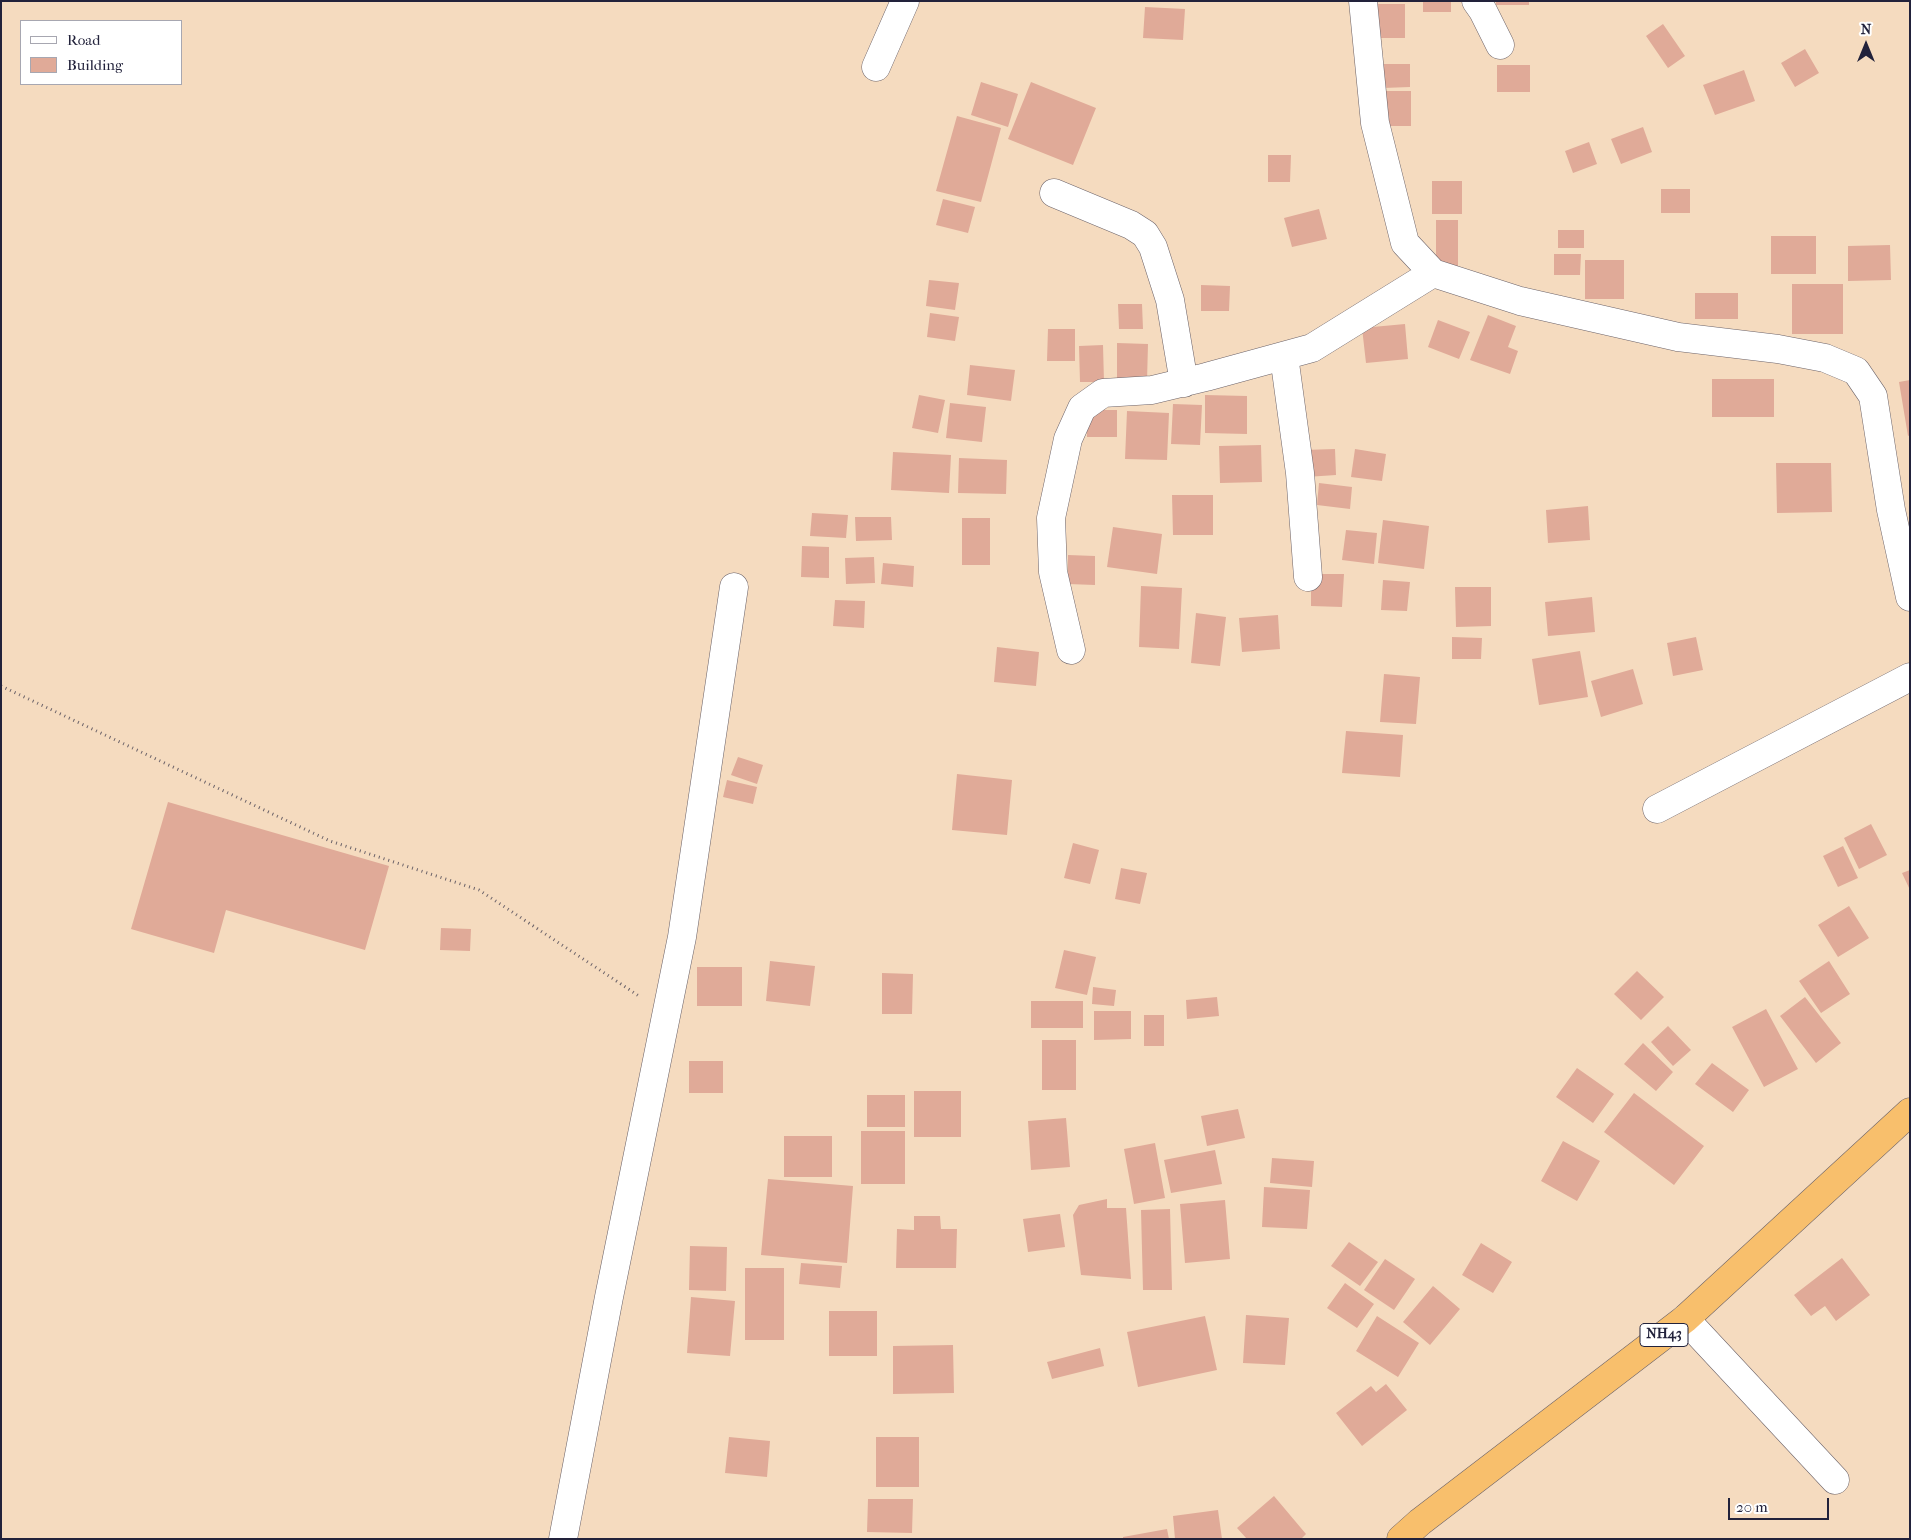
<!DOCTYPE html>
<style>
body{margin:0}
#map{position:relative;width:1911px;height:1540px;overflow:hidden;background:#f5dbbf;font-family:"IM FELL French Canon",serif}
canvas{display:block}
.frame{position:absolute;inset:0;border:2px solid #22223b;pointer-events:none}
.legend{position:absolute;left:20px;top:20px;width:162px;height:65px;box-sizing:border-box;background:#fff;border:1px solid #a7a7b1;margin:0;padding:6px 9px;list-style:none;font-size:15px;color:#22223b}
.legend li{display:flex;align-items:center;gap:10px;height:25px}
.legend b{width:25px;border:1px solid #a7a7b1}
.north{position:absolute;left:1841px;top:20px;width:50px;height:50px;-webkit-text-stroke:4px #fff;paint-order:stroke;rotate:0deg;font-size:14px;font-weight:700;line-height:20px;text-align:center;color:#22223b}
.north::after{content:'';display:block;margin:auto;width:18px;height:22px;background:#22223b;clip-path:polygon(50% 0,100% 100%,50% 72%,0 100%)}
.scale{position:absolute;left:1728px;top:1498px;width:101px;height:22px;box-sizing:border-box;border:2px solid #22223b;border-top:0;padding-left:6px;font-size:15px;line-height:18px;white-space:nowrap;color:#22223b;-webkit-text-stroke:4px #fff;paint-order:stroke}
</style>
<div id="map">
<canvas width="1911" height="1540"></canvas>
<div class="frame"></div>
<ul class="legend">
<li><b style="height:6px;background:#fff"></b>Road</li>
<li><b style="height:14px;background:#e0aa98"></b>Building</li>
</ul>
<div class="north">N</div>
<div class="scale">20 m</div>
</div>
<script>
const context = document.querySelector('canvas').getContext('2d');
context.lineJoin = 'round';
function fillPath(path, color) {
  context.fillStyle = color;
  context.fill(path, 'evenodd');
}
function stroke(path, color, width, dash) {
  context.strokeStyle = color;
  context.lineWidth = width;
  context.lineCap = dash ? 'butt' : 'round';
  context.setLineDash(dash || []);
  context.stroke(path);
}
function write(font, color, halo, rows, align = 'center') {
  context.font = font + ' "IM FELL French Canon",serif';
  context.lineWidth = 4;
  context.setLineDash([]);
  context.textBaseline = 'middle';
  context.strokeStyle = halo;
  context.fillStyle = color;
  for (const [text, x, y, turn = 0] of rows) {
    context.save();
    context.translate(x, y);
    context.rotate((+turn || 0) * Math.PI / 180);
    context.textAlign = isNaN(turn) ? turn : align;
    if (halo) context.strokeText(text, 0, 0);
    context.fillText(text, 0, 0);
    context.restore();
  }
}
fillPath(new Path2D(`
 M1423 1H1451V12H1423Z
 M1496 1H1529V5H1496Z
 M1367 4H1405V38H1367Z
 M1145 7 1185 9 1183 40 1143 38Z
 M1663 24 1685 56 1668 68 1646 36Z
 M1805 49 1819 73 1795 87 1781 63Z
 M1382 64H1410V87L1383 88Z
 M1497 65H1530V92H1497Z
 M1744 70 1755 101 1715 115 1703 85Z
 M981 82 1018 94 1008 127 971 115Z
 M1031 82 1096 108 1073 165 1008 139Z
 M1381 91H1411V126H1381Z
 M957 116 1001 128 981 202 936 191Z
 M1643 127 1652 152 1621 164 1611 139Z
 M1589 142 1597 164 1573 173 1565 151Z
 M1268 155H1291L1290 182H1268Z
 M1432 181H1462V214H1432Z
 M1661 189H1690V213H1661Z
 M943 199 975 207 968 233 936 225Z
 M1319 209 1327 239 1292 247 1284 218Z
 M1436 220H1458V268H1436Z
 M1558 230H1584V248H1558Z
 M1771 236H1816V274H1771Z
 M1890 245 1891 280 1848 281V246Z
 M1554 254H1581L1580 275H1554Z
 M1585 260H1624V299H1585Z
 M929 280 959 283 955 310 926 306Z
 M1792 284H1843V334H1792Z
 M1201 285 1230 286 1229 311H1201Z
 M1695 293H1738V319H1695Z
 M1118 304H1142L1143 329H1119Z
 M930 313 959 317 955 341 927 337Z
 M1488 315 1516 326 1508 347 1518 351 1510 374 1470 360Z
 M1438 320 1470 332 1459 359 1428 347Z
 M1405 324 1408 359 1366 363 1362 328Z
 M1048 329H1075V361H1047Z
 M1117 343 1148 344 1147 381H1117Z
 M1103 345 1104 382H1080L1079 346Z
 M970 365 1015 370 1011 401 967 395Z
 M1712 379H1774V417H1712Z
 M1910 380V435L1908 436 1899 382Z
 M919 395 945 400 938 433 912 428Z
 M1205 395 1247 396V434L1205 433Z
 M950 403 986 407 982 442 946 438Z
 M1173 404 1202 405 1200 445 1171 444Z
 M1087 410H1117V437H1087Z
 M1127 411 1169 413 1167 460 1125 459Z
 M1261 445 1262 482 1220 483 1219 446Z
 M1335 449 1336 475 1306 477 1304 450Z
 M1355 449 1386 454 1382 481 1351 477Z
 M893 452 951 455 949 493 891 490Z
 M959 458 1007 460 1006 494 958 493Z
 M1776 463H1831L1832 512 1777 513Z
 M1319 483 1352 487 1350 509 1317 505Z
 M1172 495H1213V535H1173Z
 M1588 506 1590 540 1548 543 1546 510Z
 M812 513 848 515 846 538 810 536Z
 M855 517H891L892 540 856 541Z
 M962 518H990V565H962Z
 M1383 520 1429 526 1424 569 1378 563Z
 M1113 527 1162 534 1157 574 1107 567Z
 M1346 530 1377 533 1374 564 1342 560Z
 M802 546 829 547V578L801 577Z
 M1068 555 1095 556V585L1068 584Z
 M874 557 875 583 846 584 845 558Z
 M883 563 914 566 913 587 881 584Z
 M1311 574H1344L1342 607 1311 606Z
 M1383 580 1410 582 1407 611 1381 610Z
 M1141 586 1182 588 1179 649 1139 647Z
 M1455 587H1491V626L1456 627Z
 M1592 597 1595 632 1548 636 1545 602Z
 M835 600 865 601 864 628 833 626Z
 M1196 613 1226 617 1220 666 1191 663Z
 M1278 615 1280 649 1242 652 1239 618Z
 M1452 637 1482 638 1481 659H1452Z
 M1696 637 1703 670 1673 676 1667 643Z
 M997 647 1039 652 1036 686 994 682Z
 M1580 651 1588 697 1539 705 1532 659Z
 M1633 669 1643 704 1601 717 1591 681Z
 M1384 674 1420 677 1416 724 1380 722Z
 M1346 731 1403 735 1400 777 1342 773Z
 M738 757 763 765 757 784 731 775Z
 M957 774 1012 780 1007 835 952 830Z
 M727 780 757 787 753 804 723 797Z
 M168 802 389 866 365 950 226 910 214 953 131 929Z
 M1871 824 1887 855 1859 869 1844 838Z
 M1073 843 1099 850 1090 884 1064 878Z
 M1843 846 1858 878 1838 887 1823 856Z
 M1121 868 1147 873 1140 904 1115 899Z
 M1910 870V890L1902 873Z
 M1849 906 1869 938 1838 957 1818 925Z
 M441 928 471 929 470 951 440 950Z
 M1064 950 1096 957 1087 995 1055 988Z
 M770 961 815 966 810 1006 766 1001Z
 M1829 961 1850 994 1821 1013 1799 981Z
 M697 967H742V1006H697Z
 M1637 971 1664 997 1641 1020 1614 994Z
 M882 973 913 974 912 1014H882Z
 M1093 987 1116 990 1114 1006 1092 1004Z
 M1217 997 1219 1016 1187 1019 1186 1000Z
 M1805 997 1841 1043 1816 1063 1780 1016Z
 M1031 1001H1083V1028H1031Z
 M1766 1009 1798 1069 1764 1087 1732 1027Z
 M1094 1011H1131V1039L1094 1040Z
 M1144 1015H1164V1046H1144Z
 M1668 1026 1691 1050 1673 1066 1651 1042Z
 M1042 1040H1076V1090H1042Z
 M1643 1043 1673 1072 1656 1091 1624 1064Z
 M689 1061H723V1093H689Z
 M1712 1063 1749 1090 1733 1112 1695 1084Z
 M1577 1068 1614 1094 1593 1123 1556 1097Z
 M914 1091H961V1137H914Z
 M1634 1093 1704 1146 1674 1185 1604 1132Z
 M867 1095H905V1127H867Z
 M1238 1109 1245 1138 1207 1146 1201 1116Z
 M1066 1118 1070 1167 1031 1170 1028 1121Z
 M861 1131H905V1184H861Z
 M784 1136H832V1177H784Z
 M1563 1141 1600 1161 1577 1201 1541 1181Z
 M1155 1143 1165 1198 1134 1204 1124 1149Z
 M1215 1150 1222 1184 1171 1193 1164 1160Z
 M1272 1158 1314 1161 1312 1187 1270 1183Z
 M768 1179 853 1186 847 1263 761 1255Z
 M1264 1187 1310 1190 1307 1229 1262 1227Z
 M1107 1199V1208H1126L1131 1279 1081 1275 1073 1215 1079 1205Z
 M1225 1200 1230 1259 1185 1263 1180 1204Z
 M1170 1209 1172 1290H1143L1141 1210Z
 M1060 1214 1065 1247 1028 1252 1023 1219Z
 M914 1216H940L941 1229H957L956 1268H896L897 1229 914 1230Z
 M1349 1242 1378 1262 1360 1286 1331 1266Z
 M1481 1243 1512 1262 1493 1293 1462 1275Z
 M690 1246 727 1247 726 1291 689 1290Z
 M1842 1258 1870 1295 1836 1321 1825 1306 1811 1316 1794 1295Z
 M1385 1259 1415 1279 1394 1310 1364 1290Z
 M801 1263 842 1266 840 1288 799 1284Z
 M745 1268H784V1340H745Z
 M1345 1283 1374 1304 1357 1328 1327 1308Z
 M1433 1286 1460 1309 1430 1345 1403 1322Z
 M691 1297 735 1301 730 1356 687 1353Z
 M829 1311H877V1356H829Z
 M1246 1315 1289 1318 1285 1365 1243 1363Z
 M1205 1316 1217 1370 1138 1387 1127 1332Z
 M1377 1316 1419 1343 1398 1377 1356 1351Z
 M953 1345 954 1393 893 1394V1346Z
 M1100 1348 1104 1366 1052 1379 1047 1362Z
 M1386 1384 1407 1410 1362 1446 1336 1413 1371 1386 1376 1392Z
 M729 1437 770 1441 767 1477 725 1473Z
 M876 1437H919V1487H876Z
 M1274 1496 1306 1534 1301 1539H1247L1237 1528Z
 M868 1499H913L912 1533 867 1532Z
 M1218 1510 1222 1539H1175L1173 1516Z
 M1167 1529 1169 1539H1123V1537Z`), '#e0aa98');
const minor = new Path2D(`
 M1363 1 1375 123 1405 243 1433 273 1520 301 1678 337 1778 349 1825 358 1856 371 1873 396 1891 510 1910 597
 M1476 1 1483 11 1500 45
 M876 67 905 1
 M1054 193 1131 225 1145 234 1153 247 1170 300 1184 383
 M1284 356 1300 473 1308 577
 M1071 650 1053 572 1051 518 1068 439 1082 408 1103 393 1152 390 1206 377 1312 348 1433 273
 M1657 809 1910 677
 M1685 1319 1835 1480
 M563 1539 609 1297 682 937 734 587`);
const highway = new Path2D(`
 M1401 1539 1420 1522 1685 1319 1910 1112`);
stroke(minor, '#6c6369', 29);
stroke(highway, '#6c6369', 29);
stroke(new Path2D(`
 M1 686 330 841 479 890 639 996`), '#6c6369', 3, [1, 4]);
stroke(minor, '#fff', 28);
stroke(highway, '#f8bf6c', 28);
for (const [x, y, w] of [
 [1664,1335,48]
]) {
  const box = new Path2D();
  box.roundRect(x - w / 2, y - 11.5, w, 23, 4);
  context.fillStyle = '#fff';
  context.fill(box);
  stroke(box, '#22223b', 1);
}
write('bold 14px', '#22223b', null, [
 ["NH43",1664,1335]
]);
</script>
